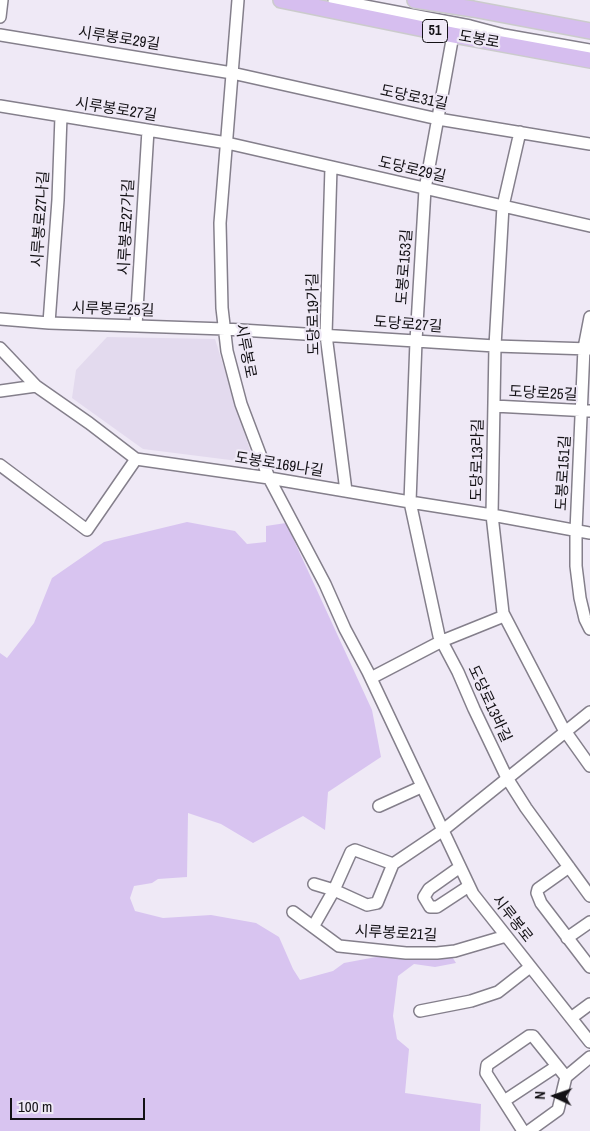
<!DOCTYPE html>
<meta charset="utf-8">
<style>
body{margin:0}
#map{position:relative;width:590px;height:1131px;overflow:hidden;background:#efe9f6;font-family:"Archivo Narrow",sans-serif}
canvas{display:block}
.north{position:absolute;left:530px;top:1071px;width:50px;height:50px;-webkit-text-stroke:4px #efe9f6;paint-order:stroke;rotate:273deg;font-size:14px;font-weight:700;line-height:20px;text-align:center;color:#131115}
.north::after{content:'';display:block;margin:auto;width:18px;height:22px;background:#131115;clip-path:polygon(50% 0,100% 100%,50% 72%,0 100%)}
.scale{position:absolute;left:10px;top:1098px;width:135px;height:22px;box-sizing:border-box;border:2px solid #131115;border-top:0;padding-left:6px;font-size:15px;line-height:18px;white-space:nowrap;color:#131115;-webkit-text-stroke:4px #efe9f6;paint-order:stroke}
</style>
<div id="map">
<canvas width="590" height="1131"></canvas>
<div class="north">N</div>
<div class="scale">100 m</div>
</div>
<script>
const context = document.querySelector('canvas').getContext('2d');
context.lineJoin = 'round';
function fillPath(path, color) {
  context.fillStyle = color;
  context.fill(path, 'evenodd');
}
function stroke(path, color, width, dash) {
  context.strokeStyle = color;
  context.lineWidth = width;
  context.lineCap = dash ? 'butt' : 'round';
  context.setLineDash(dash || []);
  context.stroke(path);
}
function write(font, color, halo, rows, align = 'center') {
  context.font = font + ' "Archivo Narrow","Noto Sans KR",sans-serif';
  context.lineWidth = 4.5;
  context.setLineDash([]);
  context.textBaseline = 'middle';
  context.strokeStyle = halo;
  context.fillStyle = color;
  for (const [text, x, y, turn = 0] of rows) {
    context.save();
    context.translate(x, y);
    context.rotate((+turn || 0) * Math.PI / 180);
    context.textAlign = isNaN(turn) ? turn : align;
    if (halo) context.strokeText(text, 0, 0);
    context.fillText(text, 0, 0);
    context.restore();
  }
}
fillPath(new Path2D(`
 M107 337 215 339 254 463 143 449 72 398 76 370Z`), '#e3daee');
fillPath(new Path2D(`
 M187 522 235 531 247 544 266 542V526L286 523 372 710 381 757 328 792 325 830 303 816 253 843 221 824 188 813 187 877 158 879 152 883 134 886 130 898 135 911 163 918 211 915 256 923 279 937 293 969 300 980 333 971 344 963 376 957 451 955 456 963 435 967 414 964 398 976 393 1016 397 1039 409 1049 405 1093 481 1104 480 1131H0V653L7 658 34 623 52 578 104 542Z`), '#d8c4f0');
const minor = new Path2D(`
 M238 0 220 223 222 308 227 351 241 404 269 478 325 584 345 629 368 672 473 894 590 1042
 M334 0 470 26 504 35 590 50
 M0 17 2 0
 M0 35 232 73 438 119 590 144
 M453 35 425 189 416 341 410 502 439 636 458 672 474 709 507 778 526 808 590 896
 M0 106 227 143 590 226
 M520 132 503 206 495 346 492 515 503 613 563 728 590 766
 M331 167 326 335 346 491
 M590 317 584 348 576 531V566L580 598 585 619 590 629
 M0 319 49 323 225 329 495 346 590 349
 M49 323 58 200 61 116
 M136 326 148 130
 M0 348 36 386 89 423 136 459 269 478 410 502 492 515 590 533
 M0 391 36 386
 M494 406 590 411
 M0 465 87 530 136 459
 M371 678 442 641 504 616
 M379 806 421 787
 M393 864 442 831 590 712
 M460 867 429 889 424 897 430 907H437L469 886
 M569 867 538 889 537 893 541 903 590 967
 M293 912 339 946 406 953H437L455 951 506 936
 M313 927 334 890 367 905 377 903 393 864 355 850 351 852 334 890 314 884
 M567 938 590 922
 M420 1011 471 1001 498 992 530 967
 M571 1018 590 1004
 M504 1101 557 1066
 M523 1131 486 1073 487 1065 529 1036H533L566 1077
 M529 1131 558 1110 566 1077 590 1057`);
const major = new Path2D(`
 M281 0 453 35 590 60
 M415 0 473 9 590 31`);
stroke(minor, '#847f8b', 14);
stroke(major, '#cbcbcc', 18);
stroke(minor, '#fff', 11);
stroke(major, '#d6beef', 15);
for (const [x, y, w] of [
 [435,31,25]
]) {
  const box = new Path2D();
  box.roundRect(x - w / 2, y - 11.5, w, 23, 4);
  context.fillStyle = '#efe9f6';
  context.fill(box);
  stroke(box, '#131115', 1);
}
write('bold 14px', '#131115', null, [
 ["51",435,31]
]);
write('15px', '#131115', '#efe9f6', [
 ["시루봉로29길",119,39,9],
 ["도봉로",479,40,10],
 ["도당로31길",414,98,12],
 ["시루봉로27길",116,110,9],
 ["도당로29길",412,170,13],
 ["시루봉로27나길",41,219,-86],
 ["시루봉로27가길",127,227,-87],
 ["도봉로153길",405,267,-86],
 ["시루봉로25길",113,310,2],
 ["도당로19가길",314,314,-91],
 ["도당로27길",408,325,4],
 ["시루봉로",245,351,79],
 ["도당로25길",543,394,3],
 ["도당로13라길",478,460,-89],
 ["도봉로169나길",279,465,9],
 ["도봉로151길",564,473,-87],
 ["도당로13바길",489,704,65],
 ["시루봉로",512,919,52],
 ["시루봉로21길",396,934,3]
]);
</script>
